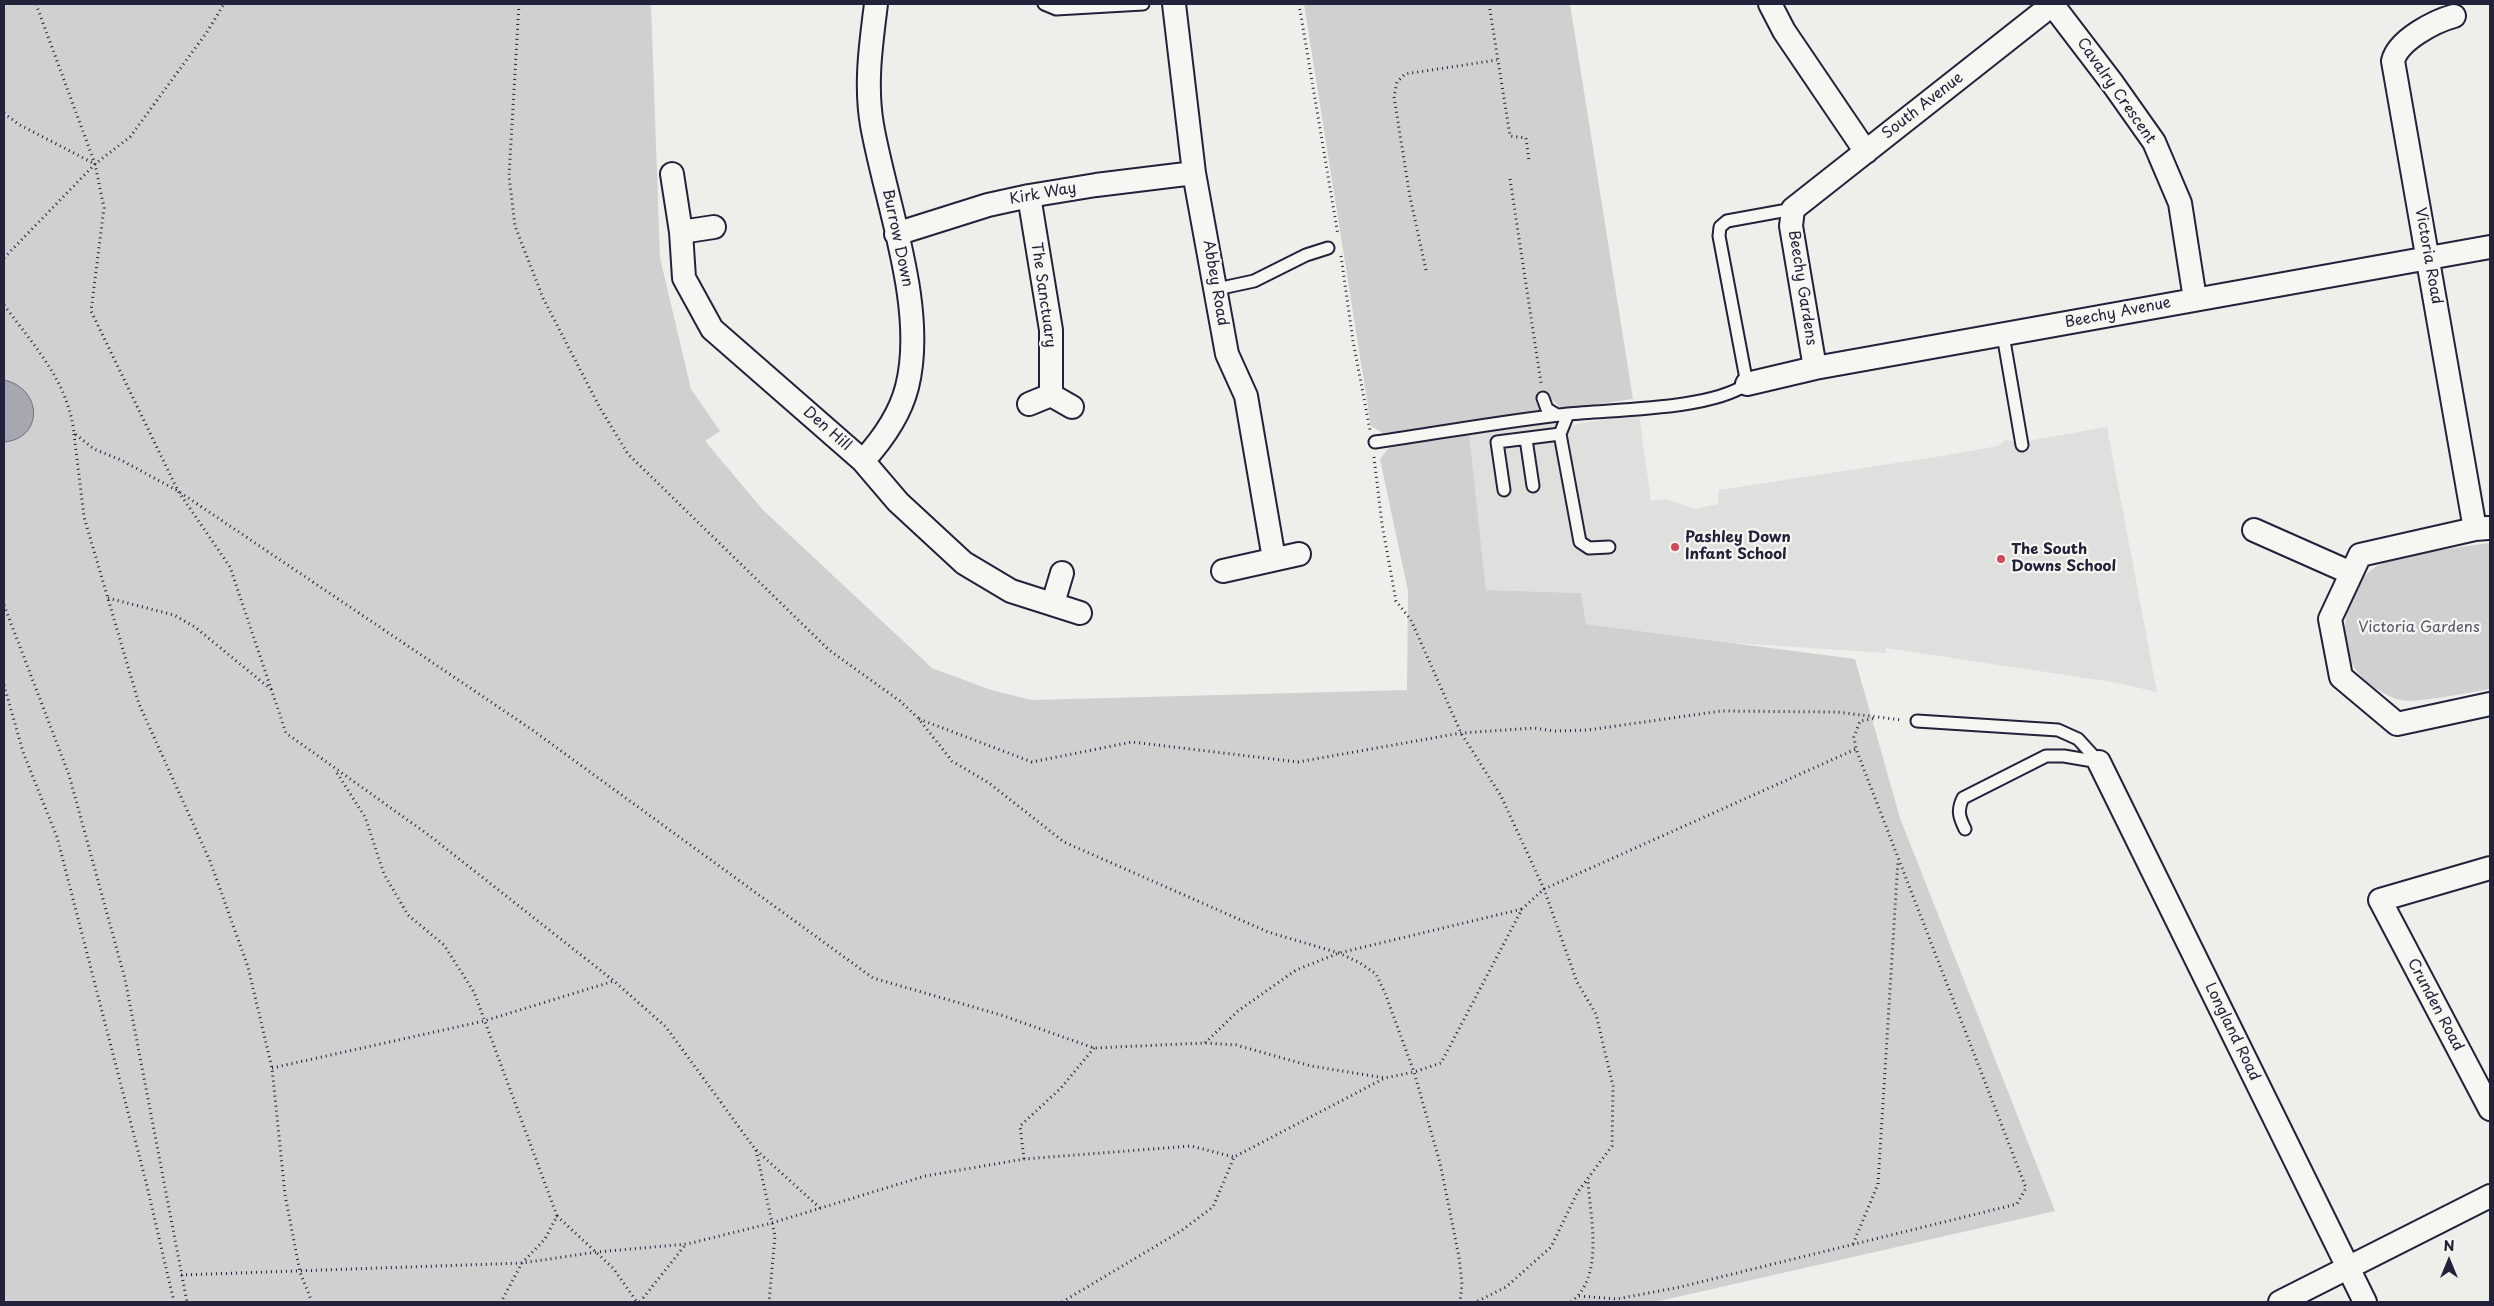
<!DOCTYPE html>
<style>
body{margin:0}
#map{position:relative;width:2494px;height:1306px;overflow:hidden;background:#eeeeeb;font-family:"Playpen Sans",sans-serif}
canvas{display:block}
.frame{position:absolute;inset:0;border:5px solid #22223b;pointer-events:none}
.north{position:absolute;left:2424px;top:1236px;width:50px;height:50px;-webkit-text-stroke:4px #f6f6f2;paint-order:stroke;rotate:0deg;font-size:14px;font-weight:700;line-height:20px;text-align:center;color:#22223b}
.north::after{content:'';display:block;margin:auto;width:18px;height:22px;background:#22223b;clip-path:polygon(50% 0,100% 100%,50% 72%,0 100%)}
</style>
<div id="map">
<canvas width="2494" height="1306"></canvas>
<div class="frame"></div>
<div class="north">N</div>
</div>
<script>
const context = document.querySelector('canvas').getContext('2d');
context.lineJoin = 'round';
function fillPath(path, color) {
  context.fillStyle = color;
  context.fill(path, 'evenodd');
}
function stroke(path, color, width, dash) {
  context.strokeStyle = color;
  context.lineWidth = width;
  context.lineCap = dash ? 'butt' : 'round';
  context.setLineDash(dash || []);
  context.stroke(path);
}
function write(font, color, halo, rows, align = 'center') {
  context.font = font + ' "Playpen Sans",sans-serif';
  context.lineWidth = 4.5;
  context.setLineDash([]);
  context.textBaseline = 'middle';
  context.strokeStyle = halo;
  context.fillStyle = color;
  for (const [text, x, y, turn = 0] of rows) {
    context.save();
    context.translate(x, y);
    context.rotate((+turn || 0) * Math.PI / 180);
    context.textAlign = isNaN(turn) ? turn : align;
    if (halo) context.strokeText(text, 0, 0);
    context.fillText(text, 0, 0);
    context.restore();
  }
}
fillPath(new Path2D(`
 M1639 414 1651 501 1667 499 1694 509 1718 504 1719 490 1942 456 1998 446 2005 440 2022 442 2107 427 2157 692 2112 682 1886 648V653L1735 643 1586 624 1581 593 1486 590 1469 433 1556 421 1568 430 1572 425Z`), '#dfdfde');
fillPath(new Path2D(`
 M4 4H651L660 258 691 389 720 431 705 441 763 510 932 668 991 690 1032 700 1407 690 1408 591 1380 459 1389 448 1469 433 1486 590 1581 593 1586 624 1855 659 1900 818 2055 1211 1655 1302H4Z
 M1304 4H1570L1633 399 1562 409 1549 397 1538 398 1541 415 1385 434 1371 426Z
 M2490 543V689C2473 692 2413 704 2400 700 2381 695 2355 676 2349 657 2338 622 2350 576 2385 562 2393 559 2403 558 2411 556 2438 550 2463 546 2490 543Z`), '#d0d0d1');
const water = new Path2D(`
 M4 380C43 388 44 439 4 442Z`);
fillPath(water, '#a7a7af');
stroke(water, '#727281', 1);
const service = new Path2D(`
 M1044 4 1056 9 1143 4
 M1217 289 1254 281 1306 255 1328 248
 M2003 335 2022 445
 M1543 398 1547 409 1557 415
 M1560 434 1580 542 1589 548 1609 547
 M1526 439 1533 486
 M1375 442C1439 433 1504 421 1568 414 1616 409 1709 410 1747 384L1719 236 1720 227 1727 221 1793 209
 M1504 490 1497 442 1560 434 1568 414
 M1917 721 2058 730 2078 739 2099 762
 M1965 829C1959 817 1957 810 1963 798L2046 756H2064L2099 762`);
const minor = new Path2D(`
 M1174 4 1194 173 1227 354 1246 396 1274 559
 M1770 4 1784 31 1866 152
 M2052 4 2113 84 2154 142 2180 203 2195 299
 M2454 16C2435 21 2398 40 2393 61L2475 529
 M672 174 681 232
 M1029 196 1051 330V395L1029 404
 M714 227 681 232 684 278 712 329 863 461 898 502 964 563 1011 591 1080 613
 M896 234 988 205 1029 196 1096 185 1194 173
 M1815 368 1791 226 1793 209 2053 4
 M1747 384 1815 368 2490 247
 M1051 395 1072 407
 M863 461C883 439 900 415 907 387 927 308 886 204 872 125 865 84 871 44 876 4
 M2488 528 2475 529 2360 555 2330 619 2341 677 2397 724 2490 704
 M2254 530 2351 573
 M1223 571 1299 554
 M1053 603 1062 573
 M2099 762 2365 1302
 M2490 868 2380 900 2490 1109
 M2280 1302 2490 1196`);
stroke(service, '#22223b', 15);
stroke(minor, '#22223b', 26);
stroke(new Path2D(`
 M36 4 95 164 104 208 91 311 178 491 230 567 286 733 430 836 614 981 666 1027 755 1149 820 1208
 M519 4 509 176 515 226 543 298 600 408 628 454 829 650 900 701 918 718 952 761 989 783 1064 842 1268 932 1339 953 1360 963 1376 974 1385 993 1414 1072 1440 1163 1459 1257 1462 1284 1460 1302
 M1299 4 1338 235
 M1489 4 1510 136 1526 138 1529 161
 M4 113 18 124 95 164
 M1510 179 1541 383
 M1341 256 1353 341 1370 430
 M4 258 95 164 130 137 207 32 224 4
 M1426 270 1410 197 1394 97 1397 82 1405 74 1497 60
 M4 305C34 346 68 381 74 433L94 449 121 460 178 491 531 729 873 978 1001 1015 1094 1048 1205 1043 1236 1045 1311 1066 1385 1078 1414 1072 1441 1063 1522 909 1544 889 1856 749
 M74 434 84 517 139 704 210 861 248 967 272 1068 285 1195 300 1272 312 1302
 M1374 457 1382 524 1396 601 1411 620 1461 733 1501 796 1544 889 1577 982 1596 1014 1613 1086 1612 1146 1577 1193 1551 1247 1506 1287 1476 1302
 M108 598 174 615 195 627 273 691
 M4 605 69 775 125 979 187 1302
 M4 685 23 752 57 837 146 1182 174 1302
 M919 719 1032 762 1132 742 1298 762 1461 733 1534 728 1554 731 1588 730 1721 711 1837 712 1902 720
 M337 773 365 817 384 874 408 915 444 945 474 992 557 1216 545 1239 522 1263 501 1302
 M1205 1043 1238 1011 1296 970 1339 953 1522 909
 M272 1068 484 1021 614 981
 M756 1150 775 1236 769 1302
 M1024 1159 1020 1126 1061 1088 1094 1048
 M557 1216 613 1268 637 1302
 M1853 1244 1878 1184 1898 860
 M181 1275 522 1263 597 1252 687 1244 772 1223 925 1176 1024 1159 1191 1146 1234 1157
 M1579 1296 1617 1299 1680 1287 2017 1204 2026 1188 1856 749 1854 737 1860 721 1877 718
 M640 1302 686 1244
 M1062 1302 1181 1231 1213 1207 1234 1157 1383 1079
 M1571 1302C1605 1276 1590 1218 1588 1180`), '#22223b', 3, [1, 4]);
stroke(service, '#f6f6f2', 11);
stroke(minor, '#f6f6f2', 22);
for (const [x, y, r, color] of [
 [1675,547,5,"#d1495b"],
 [2001,559,5,"#d1495b"]
]) {
  const dot = new Path2D();
  dot.arc(x, y, r, 0, 2 * Math.PI);
  context.fillStyle = color;
  context.fill(dot);
  stroke(dot, '#f6f6f2', 2);
}
write('15px', '#22223b', '#f6f6f2', [
 ["Cavalry Crescent",2116,91,55],
 ["South Avenue",1923,106,-38],
 ["Kirk Way",1043,194,-10],
 ["Burrow Down",897,238,78],
 ["Victoria Road",2428,256,80],
 ["Abbey Road",1215,283,80],
 ["Beechy Gardens",1802,288,81],
 ["The Sanctuary",1043,295,82],
 ["Beechy Avenue",2118,313,-11],
 ["Den Hill",827,429,41],
 ["Crunden Road",2435,1005,62],
 ["Longland Road",2232,1032,64]
]);
write('bold 15px', '#22223b', '#f6f6f2', [
 ["Pashley Down",1685,538],
 ["Infant School",1685,555],
 ["The South",2011,550],
 ["Downs School",2011,567]
], 'left');
write('15px', '#565668', '#f6f6f2', [
 ["Victoria Gardens",2419,628]
]);
</script>
